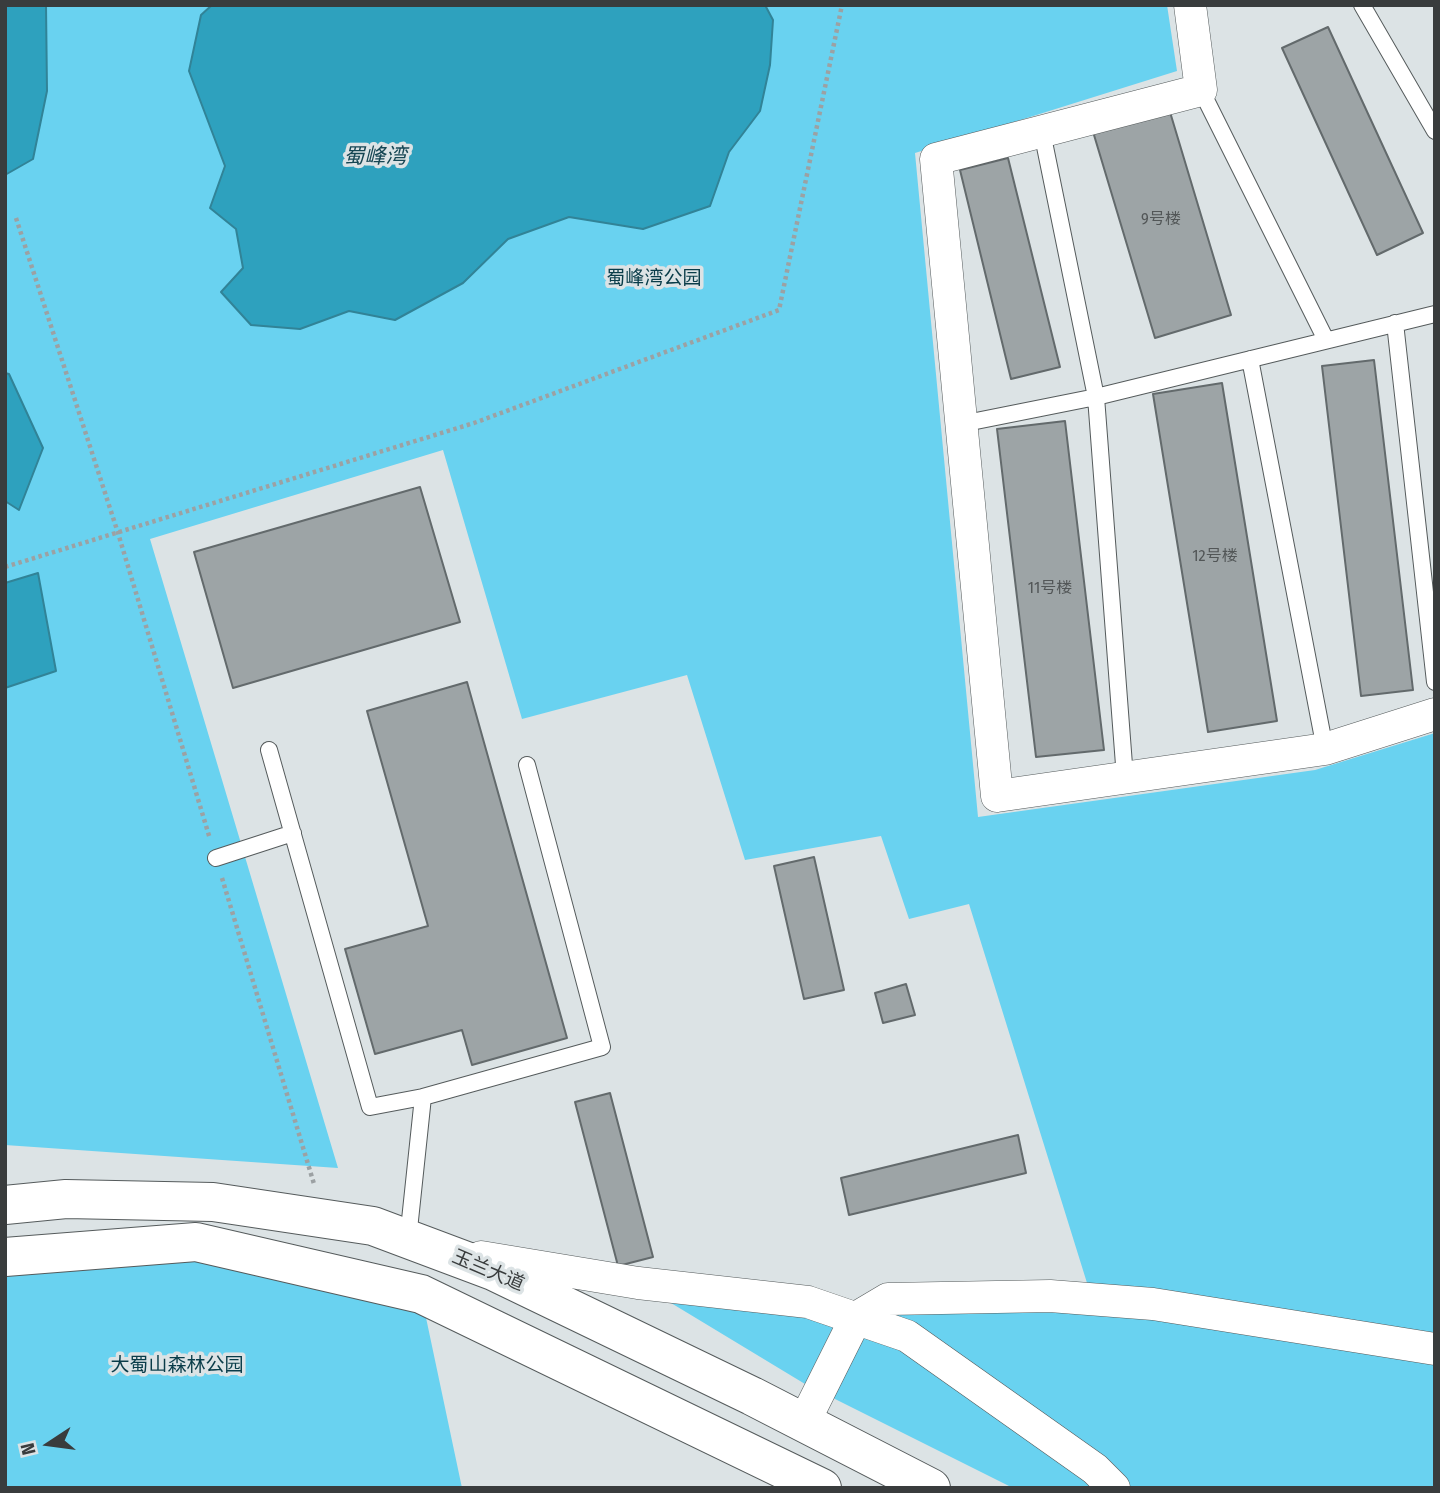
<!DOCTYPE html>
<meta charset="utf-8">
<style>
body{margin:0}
#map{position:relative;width:1440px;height:1493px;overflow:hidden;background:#dce3e5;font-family:"Fira Sans Condensed",sans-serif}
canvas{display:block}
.frame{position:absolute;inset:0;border:7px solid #393c3d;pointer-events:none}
.north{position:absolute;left:14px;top:1409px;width:70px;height:70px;-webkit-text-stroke:5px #dce3e5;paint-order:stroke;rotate:257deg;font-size:19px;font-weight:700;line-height:28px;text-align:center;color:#393c3d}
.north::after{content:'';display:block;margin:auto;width:24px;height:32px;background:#393c3d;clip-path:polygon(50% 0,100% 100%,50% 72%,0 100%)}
</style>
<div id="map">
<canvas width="1440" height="1493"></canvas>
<div class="frame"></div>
<div class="north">N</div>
</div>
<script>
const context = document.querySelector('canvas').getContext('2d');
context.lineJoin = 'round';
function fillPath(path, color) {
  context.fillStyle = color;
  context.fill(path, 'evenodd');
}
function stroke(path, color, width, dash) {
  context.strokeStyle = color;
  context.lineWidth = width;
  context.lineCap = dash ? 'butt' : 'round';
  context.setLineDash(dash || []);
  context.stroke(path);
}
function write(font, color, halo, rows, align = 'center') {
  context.font = font + ' "Fira Sans Condensed","Noto Sans SC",sans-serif';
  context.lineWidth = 7;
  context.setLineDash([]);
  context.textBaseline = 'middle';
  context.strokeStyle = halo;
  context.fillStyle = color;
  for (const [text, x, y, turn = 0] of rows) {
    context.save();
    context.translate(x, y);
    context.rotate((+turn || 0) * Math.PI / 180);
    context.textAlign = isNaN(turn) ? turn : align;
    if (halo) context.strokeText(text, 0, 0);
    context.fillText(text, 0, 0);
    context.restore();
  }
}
fillPath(new Path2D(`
 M5 5H1167L1177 71 915 153 978 817 1315 770 1435 733V1488H1013L805 1384 638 1283 856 1318 888 1299H1092L969 904 909 919 881 836 745 860 687 675 522 719 443 450 150 539 338 1168 5 1145Z
 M196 1242 421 1294 462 1488H5V1257Z`), '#69d2f0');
const water = new Path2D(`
 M5 5H46L47 91 33 159 5 175Z
 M212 5H765L773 20 770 65 760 111 729 152 710 206 643 229 569 217 508 239 463 283 395 320 349 311 300 329 251 325 221 292 243 268 236 229 210 208 225 166 189 71 201 15Z
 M5 373 9 374 43 448 19 510 5 501Z
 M38 573 56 671 5 688V583Z`);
fillPath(water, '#2ea1be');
stroke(water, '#318397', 2);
const building = new Path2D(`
 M1328 27 1423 233 1377 255 1282 48Z
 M1167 102 1231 315 1155 338 1091 125Z
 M1008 158 1060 367 1011 379 960 170Z
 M1374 360 1413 690 1361 696 1322 366Z
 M1222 383 1277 721 1208 732 1153 394Z
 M1065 421 1104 750 1036 757 997 429Z
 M420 487 460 622 233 688 194 552Z
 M467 682 567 1038 472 1065 462 1030 375 1054 345 949 428 926 367 711Z
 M814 857 844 990 804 999 774 866Z
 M906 984 915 1015 883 1023 875 993Z
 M610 1093 653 1257 618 1266 575 1102Z
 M1018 1135 1026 1173 849 1215 841 1178Z`);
fillPath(building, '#9da4a6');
stroke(building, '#636a6c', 2);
const lane = new Path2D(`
 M1362 5 1435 131
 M1201 90 1326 340
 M1042 132 1096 397 1125 778
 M1395 323 1435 682
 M1250 359 1325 749
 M961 424 1096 397 1435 314
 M269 750 370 1107 423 1097
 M216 858 293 833
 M408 1239 423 1097 602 1047 527 765`);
const street = new Path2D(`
 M1190 5 1201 90 936 159 997 796 1325 749 1435 714
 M481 1257 638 1283 808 1302 907 1336 1095 1469 1114 1488
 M804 1422 856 1318 888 1299 1050 1296 1153 1304 1435 1349`);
const primary = new Path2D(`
 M5 1205 66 1199 213 1202 373 1226 493 1271 752 1396 931 1488
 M5 1257 196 1242 421 1294 822 1488`);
stroke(lane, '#555b5c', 18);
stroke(street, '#555b5c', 33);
stroke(primary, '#555b5c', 40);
stroke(new Path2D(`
 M16 218 118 533 210 839
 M5 567 474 423 779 310 842 5
 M222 878 314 1184`), '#9ca1a3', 4.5, [3.5, 3.5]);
stroke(lane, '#fff', 16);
stroke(street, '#fff', 32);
stroke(primary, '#fff', 38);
write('16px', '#525657', null, [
 ["9号楼",1161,220],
 ["12号楼",1215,557],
 ["11号楼",1050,589]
]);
write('19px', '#093c49', '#dce3e5', [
 ["蜀峰湾公园",654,279],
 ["大蜀山森林公园",177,1366]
]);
write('19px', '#393c3d', '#dce3e5', [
 ["玉兰大道",488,1271,23]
]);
write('italic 21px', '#164653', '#dce3e5', [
 ["蜀峰湾",375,157]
]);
</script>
